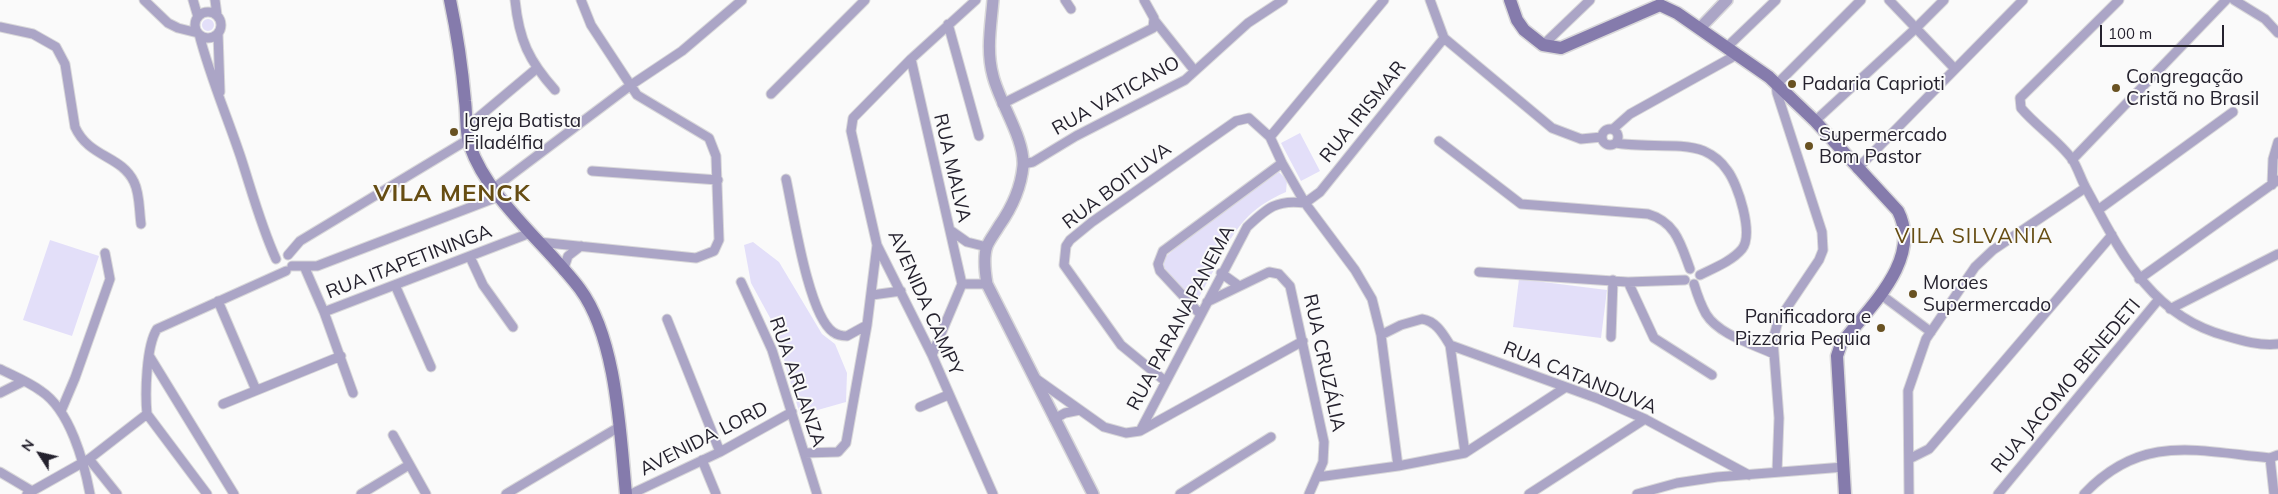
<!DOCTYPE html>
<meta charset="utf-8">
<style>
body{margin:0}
#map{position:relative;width:2278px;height:494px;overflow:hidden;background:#fafafa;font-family:Mulish,sans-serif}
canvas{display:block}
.north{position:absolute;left:15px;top:429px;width:50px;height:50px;-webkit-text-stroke:4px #fafafa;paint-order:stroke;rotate:305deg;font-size:14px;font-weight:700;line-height:20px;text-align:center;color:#25222e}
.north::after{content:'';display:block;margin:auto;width:18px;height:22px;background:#25222e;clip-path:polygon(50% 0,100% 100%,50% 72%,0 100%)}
.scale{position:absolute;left:2100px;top:25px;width:124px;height:22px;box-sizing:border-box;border:2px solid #25222e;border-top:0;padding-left:6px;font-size:15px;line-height:18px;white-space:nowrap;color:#25222e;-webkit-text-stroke:4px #fafafa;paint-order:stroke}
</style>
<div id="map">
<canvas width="2278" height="494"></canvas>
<div class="north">N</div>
<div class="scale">100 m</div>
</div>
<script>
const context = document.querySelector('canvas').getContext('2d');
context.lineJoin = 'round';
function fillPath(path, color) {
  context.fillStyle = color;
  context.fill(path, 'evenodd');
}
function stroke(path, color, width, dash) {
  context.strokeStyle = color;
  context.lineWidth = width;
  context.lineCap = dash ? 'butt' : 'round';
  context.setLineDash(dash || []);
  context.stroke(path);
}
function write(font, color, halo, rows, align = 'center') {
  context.font = font + ' Mulish,sans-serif';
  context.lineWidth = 4;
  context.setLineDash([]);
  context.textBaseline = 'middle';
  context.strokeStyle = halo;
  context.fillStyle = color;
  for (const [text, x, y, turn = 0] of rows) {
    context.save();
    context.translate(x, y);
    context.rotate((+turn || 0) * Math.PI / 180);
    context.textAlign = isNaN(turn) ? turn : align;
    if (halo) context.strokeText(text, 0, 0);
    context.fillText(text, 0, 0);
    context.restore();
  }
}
fillPath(new Path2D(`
 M202 25a6 6 0 1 1 12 0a6 6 0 1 1-12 0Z
 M1300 133 1320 171 1301 181 1281 143Z
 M1279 172 1287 180 1286 192C1249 208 1236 227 1218 262 1211 276 1203 289 1196 303L1161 266 1163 259 1194 232Z
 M50 240 99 256 72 336 23 320Z
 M753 242 779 262 822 334 835 344 847 373 846 402 800 415 774 325 751 283 744 245Z
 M1519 279 1607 290 1601 338 1513 327Z`), '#e3dff9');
const minor = new Path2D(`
 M144 0 168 23 178 28 198 33
 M193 0 198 17
 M215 0 217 15
 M515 0C519 40 529 61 555 90
 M976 0 911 59 853 118 851 131 877 245 932 355 993 494
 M1065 0 1071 9
 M1430 0 1444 38 1552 128 1581 139 1602 137
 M1889 0 1955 69
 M2119 0 2020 98 2021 108C2036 126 2058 140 2072 159 2078 168 2081 180 2087 190 2121 253 2151 316 2226 336 2243 341 2260 346 2278 344
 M2234 0 2265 19 2278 33
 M195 25a13 13 0 1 1 26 0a13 13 0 1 1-26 0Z
 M1155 21 1194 70
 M948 24 979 136
 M0 27 33 34 56 47 65 64 75 127C89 158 121 155 134 182 140 194 139 210 141 224
 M218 33 220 92
 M199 34C210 77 227 116 241 158 252 192 261 226 276 259
 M1543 45 1590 0
 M1727 47 1776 0
 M911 59 962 284
 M771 94 865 0
 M1002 104 1153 28 1154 18 1144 0
 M1815 121 1915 29 1944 0
 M468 126 536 69
 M1602 137a8 8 0 1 1 16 0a8 8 0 1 1-16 0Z
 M1613 129 1630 114 1738 54
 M1270 137 1384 0
 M1439 141 1521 204 1648 214C1676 222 1681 245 1690 269
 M1616 143C1643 148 1681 142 1704 151 1713 155 1721 161 1727 170 1738 184 1754 234 1742 249 1732 261 1714 268 1700 275
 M2072 160 2226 0
 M1023 164 1033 162 1076 136 1185 80 1248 23 1283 0
 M1857 169 2023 0
 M592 171 718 180
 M786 179C793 210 808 315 833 332 837 335 842 336 847 336L867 325
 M2272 185 2273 159 2278 142
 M494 188 631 85 682 51 742 0
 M1305 203 1320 192 1444 38
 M2098 210 2233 112
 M950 230 967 242 987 247
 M538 242 696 258 714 251 719 240 716 156 709 138 637 95 591 25 581 0
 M288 255 300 241 469 139
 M470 257 483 285 513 327
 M292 266H317L500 196
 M304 266 324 312 353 393
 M563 271 568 256 581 246
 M1479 272 1628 282 1685 280
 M1221 273 1239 286
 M2139 279 2278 180
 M741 282 772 350 817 494
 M1628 282 1654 338 1712 375
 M1694 284C1697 294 1701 305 1706 314 1719 335 1753 344 1774 354
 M395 285 431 367
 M1880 294 1931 332
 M872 295 901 291
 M218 301 256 390
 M1207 302 1269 272 1279 274 1290 286 1324 442 1323 462 1309 494
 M2170 309 2278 254
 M324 312 530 233
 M1200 314 1160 271 1158 264 1163 251 1282 163
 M667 319 720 452
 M1381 335 1401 325 1422 319C1436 321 1443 334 1450 345L1465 453
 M1611 337 1613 280
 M1450 345 1599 399 1645 419 1749 475
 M932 355 962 284H987
 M150 357 234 494
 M0 369C14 376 29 382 41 391 70 410 84 462 90 494
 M1035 378 1104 427 1126 433 1140 431 1303 341
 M1165 381 1121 345 1064 265 1066 246 1070 240 1092 222 1236 121 1249 118 1270 137 1282 163 1305 203 1355 270 1372 299 1381 335 1398 466
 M0 393 24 381
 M223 404 341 356
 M920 407 948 395
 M61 411 75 378 110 279 105 253
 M147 414C145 394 146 346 157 329L286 271
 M147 414 207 494
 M1054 419 1065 413 1080 410
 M1140 431 1247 227C1267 208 1277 199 1305 203
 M393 435 426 494
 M805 453 838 452 846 443 867 325 877 245
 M2270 458 2274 494
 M89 459 117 494
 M1909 459 1929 449 2112 235
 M702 460 716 494
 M0 472 32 491
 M1777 472 1779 418 1773 340 1778 321 1819 260 1823 250 1822 232 1777 93 1776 85 1861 0
 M1318 477 1398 466 1465 453 1566 387
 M27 494 89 459 147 414
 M361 494 409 465
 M506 494 619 427
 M631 494 720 452 792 412
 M1180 494 1271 437
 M1529 494 1645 419
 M1637 494 1677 483 1717 477 1844 467
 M1909 494 1908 391 1926 339 1975 267 1993 250 2085 188
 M1998 494 2159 299
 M2084 494C2142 433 2196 451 2270 458L2278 455`);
const tertiary = new Path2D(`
 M993 0C991 25 986 51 993 76 1000 104 1025 139 1023 166 1021 188 1011 209 999 226 995 233 990 239 987 246 983 257 985 272 987 284L1093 494
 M1700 28 1727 0`);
const secondary = new Path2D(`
 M450 0C457 33 462 67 465 101 467 115 465 133 470 146 488 199 547 245 580 289 617 339 620 434 626 494
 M1510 0 1517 20 1524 30 1543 45 1561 48 1660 5 1677 13 1769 77 1815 121 1898 211C1923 260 1868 308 1841 344L1837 356 1845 494`);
stroke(minor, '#d8d7d9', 11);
stroke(tertiary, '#d8d7d9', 14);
stroke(secondary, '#d8d7d9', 15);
stroke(minor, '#aba5c6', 9);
stroke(tertiary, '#aba5c6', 11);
stroke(secondary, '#857bac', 12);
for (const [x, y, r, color] of [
 [1792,84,5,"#695222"],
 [2116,88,5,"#695222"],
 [454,132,5,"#695222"],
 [1809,146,5,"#695222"],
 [1913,294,5,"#695222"],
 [1881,328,5,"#695222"]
]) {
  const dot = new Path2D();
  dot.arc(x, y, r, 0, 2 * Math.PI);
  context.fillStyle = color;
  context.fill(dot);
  stroke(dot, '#fafafa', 2);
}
write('19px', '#25222e', '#fafafa', [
 ["Congregação",2126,77],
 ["Cristã no Brasil",2126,99],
 ["Padaria Caprioti",1802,84],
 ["Igreja Batista",464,121],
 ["Filadélfia",464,143],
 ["Supermercado",1819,135],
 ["Bom Pastor",1819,157],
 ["Moraes",1923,283],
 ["Supermercado",1923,305],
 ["Panificadora e",1871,317,"right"],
 ["Pizzaria Pequia",1871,339,"right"]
], 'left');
write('19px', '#25222e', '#fafafa', [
 ["RUA VATICANO",1116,96,-29],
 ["RUA IRISMAR",1363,112,-51],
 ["RUA MALVA",952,168,77],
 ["RUA BOITUVA",1117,186,-37],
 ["RUA ITAPETININGA",409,262,-21],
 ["AVENIDA CAMPY",925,303,66],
 ["RUA PARANAPANEMA",1181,318,-62],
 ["RUA CRUZÁLIA",1324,363,78],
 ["RUA CATANDUVA",1580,378,22],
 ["RUA ARLANZA",797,382,71],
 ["RUA JACOMO BENEDETI",2066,386,-50],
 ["AVENIDA LORD",704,439,-27]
]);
context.letterSpacing = '1px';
write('21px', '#664d13', '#fafafa', [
 ["VILA SILVANIA",1974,237]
]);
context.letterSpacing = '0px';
context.letterSpacing = '1px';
write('bold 24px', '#664d13', '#fafafa', [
 ["VILA MENCK",452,194]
]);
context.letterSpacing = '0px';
</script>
